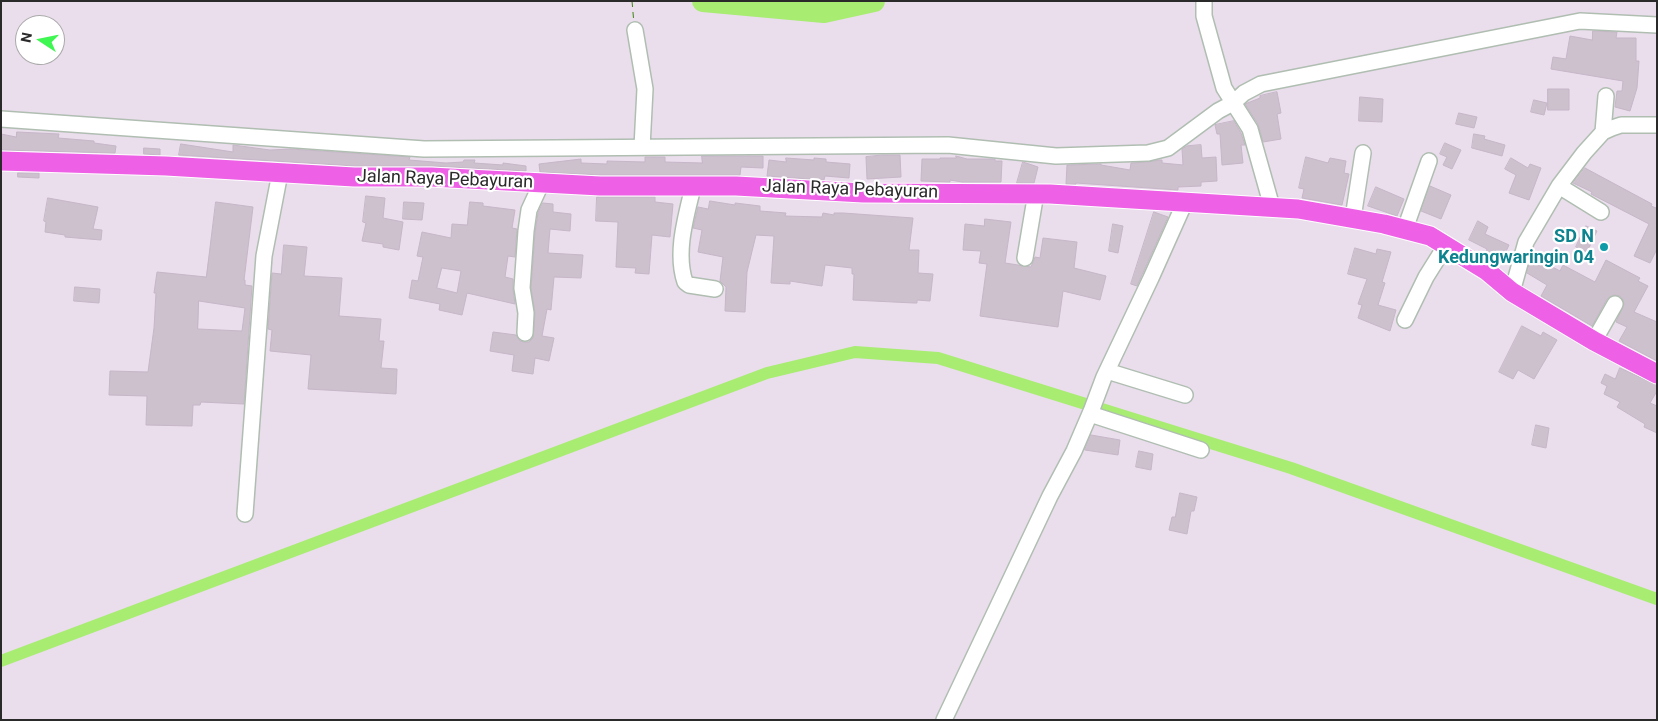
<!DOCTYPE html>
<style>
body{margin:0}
#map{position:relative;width:1658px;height:721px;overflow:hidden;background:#eaddec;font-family:Roboto,sans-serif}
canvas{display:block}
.frame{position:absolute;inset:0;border:2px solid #2a2a2a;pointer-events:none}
.north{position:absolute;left:15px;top:15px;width:50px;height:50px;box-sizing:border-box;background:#fff;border:1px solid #aaa;border-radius:50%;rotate:281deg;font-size:14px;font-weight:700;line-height:20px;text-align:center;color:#2a2a2a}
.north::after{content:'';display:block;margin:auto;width:18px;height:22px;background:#40f652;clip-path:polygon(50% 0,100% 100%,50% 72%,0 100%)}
</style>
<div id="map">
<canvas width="1658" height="721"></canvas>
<div class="frame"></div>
<div class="north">N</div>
</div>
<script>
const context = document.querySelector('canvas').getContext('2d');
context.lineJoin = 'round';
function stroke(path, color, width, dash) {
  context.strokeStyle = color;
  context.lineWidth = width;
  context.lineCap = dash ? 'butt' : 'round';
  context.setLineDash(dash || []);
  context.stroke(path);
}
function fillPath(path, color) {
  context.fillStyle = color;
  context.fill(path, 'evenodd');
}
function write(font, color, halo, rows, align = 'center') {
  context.font = font + ' Roboto,sans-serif';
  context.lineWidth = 4.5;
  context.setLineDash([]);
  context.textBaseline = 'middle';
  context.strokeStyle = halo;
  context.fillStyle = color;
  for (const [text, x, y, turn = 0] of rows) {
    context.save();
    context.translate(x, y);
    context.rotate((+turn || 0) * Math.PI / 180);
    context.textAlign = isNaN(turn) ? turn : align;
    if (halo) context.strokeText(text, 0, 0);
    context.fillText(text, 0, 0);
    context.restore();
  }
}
stroke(new Path2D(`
 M1 661 767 373 855 352 938 358 1291 468 1657 599`), '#a8ec72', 12);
stroke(new Path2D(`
 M703 1 824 12 874 1`), '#a8ec72', 22);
stroke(new Path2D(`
 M632 1 634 24`), '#3b8410', 1, [6, 5]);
const building = new Path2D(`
 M1593 31 1617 32 1616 38H1636V61H1639L1637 88 1630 111 1615 107 1617 91H1622L1623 81 1551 69 1553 57 1566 59 1570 36 1592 40Z
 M1548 89H1569V110H1548Z
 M1277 92 1281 113 1277 114 1281 139 1263 142 1258 124 1245 104 1260 98V96Z
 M1360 97 1383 99 1382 122 1359 121Z
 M1534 100 1547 103 1544 115 1531 112Z
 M1459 113 1477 117 1474 128 1456 124Z
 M1234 121 1241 133 1245 145H1241L1243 163 1222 165 1220 134H1217L1215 125Z
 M17 132 59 134 58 138 94 141V143L116 146 115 153 1 150V134L16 137Z
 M1474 134 1485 136 1484 139 1505 145 1502 156 1472 148Z
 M1445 143 1461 150 1452 169 1443 165 1447 157 1440 154Z
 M181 144 233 152V145L270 150 291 149 410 157 409 160 446 163 463 162 464 160H475L474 163 503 165V163L526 166V171L432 166H354L179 155Z
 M1201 145 1202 158 1216 157 1217 181 1201 182V186L1178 187V190L1076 183V184H1066L1067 165 1101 164V165L1130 170 1131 163 1148 162 1159 160H1162V163L1183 165 1182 149 1187 146Z
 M144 148 160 149V155L144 154Z
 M883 155H900L901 177 867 179 866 157Z
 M702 156H763V168L741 167 740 175H600L540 172 539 164 581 159V163L607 164V161L645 162V157H665V162L702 163Z
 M956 156 967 159H995V161H1002L1001 182H962L950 180V182L921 181 922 159H940V158H956Z
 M1306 157 1328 163 1330 158 1346 161 1344 173 1349 174 1342 205 1302 198 1304 189 1299 188Z
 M786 158 814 160V158L826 159V162L850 164 849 178 825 176 824 180 767 176 769 160 786 162Z
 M1511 158 1528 168 1530 164 1541 168 1529 200 1509 193 1516 175 1505 169Z
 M1023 162 1038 167 1034 183H1017Z
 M1585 168 1652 204 1651 206 1656 208 1657 206V249L1650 263 1634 256 1649 224 1591 194 1592 192 1573 183Z
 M18 173H39V178L18 177Z
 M1430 186 1451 195 1441 219 1421 211Z
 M1376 187 1404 199 1397 216 1368 206Z
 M366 196 385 198 383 218 403 222 399 250 383 247V244L362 241 366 223 363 222Z
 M597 197H655V202L673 204 670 237 652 235 649 274 635 273 636 268 616 267 618 222 596 221Z
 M48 198 98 207 93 229 102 230 101 240 65 237V235L45 232 46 222 44 221Z
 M710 201 735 205V203L760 206V211L786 213 785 216 822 217 823 213 834 215V213H843L913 218 909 250H919L918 273 933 274 930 301 917 300V303H914L853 300 854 274H852V268L825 265 822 286 790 281V284L771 283 774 236 756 235 747 272 745 312 725 311 726 287 720 281 723 257 698 252 702 230 693 228 698 207 708 209Z
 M216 202 253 207 244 280H245V285L252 286 244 404 201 402 200 405H193L192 426 146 425 147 396 109 395 110 371 148 372 154 328 156 293H154L157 272 206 277ZM199 301 245 308 242 331 198 329Z
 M404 202 424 203 422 220 403 219Z
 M470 202 483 203V206L515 210 512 228 517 229 515 257 508 256 505 277 513 279V289L515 304 467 293 462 315 439 310 440 304 409 298 412 280 418 281 423 257 417 256 422 232 451 238 452 224 467 225ZM442 268 461 271 457 293 437 288Z
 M543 203 553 204V212L571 214 570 231 550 229 548 253 583 255 581 278 554 277 551 310 547 309 542 336 554 338 549 361 535 358 533 374 512 371 514 355 490 351 493 332 516 335 520 341 524 342H529L533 338 535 313 531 288 535 232 538 213Z
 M1154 212 1168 217 1137 286 1131 284Z
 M985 219 1011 222 1005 263 1031 267 1035 257 1040 258 1043 238 1077 242 1074 268 1106 276 1100 300 1063 291 1058 327 980 316 987 264 979 263 981 251 963 250 965 224 984 226Z
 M1478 221 1488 227 1485 234 1509 245 1499 266 1484 256 1487 249 1469 240Z
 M1113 224 1123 226 1118 253 1109 251Z
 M1586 226 1597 231 1587 252 1576 247Z
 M284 245 307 247 304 276 342 278 339 316 381 319 379 341H384L381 368 397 369 396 394 308 389 311 355 270 351 272 330 268 329 272 273 281 274Z
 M1355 248 1376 254 1377 249 1391 252 1382 282 1385 283 1378 305 1396 310 1390 331 1358 318 1362 305 1358 304 1367 279 1348 274Z
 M1532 256 1560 271 1563 265 1595 282 1606 260 1640 278 1638 281 1648 286 1634 312 1657 322V361L1619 341 1627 327 1616 322 1624 304 1623 300 1620 296 1614 295 1607 299 1592 326 1541 296 1547 285 1527 273Z
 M75 287 100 289 99 303 74 301Z
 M1522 326 1541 336 1543 332 1557 340 1534 379 1518 370 1513 379 1499 372Z
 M1620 368 1657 385V391L1650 403 1657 406V433L1644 427 1645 424 1617 407 1620 402 1604 394 1607 386 1601 383 1605 374 1615 379Z
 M1536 425 1549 428 1546 448 1532 445Z
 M1091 435 1120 440 1118 455 1085 450Z
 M1139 451 1153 454 1151 470 1136 467Z
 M1180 493 1197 497 1194 511H1191L1187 534 1169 530 1172 517H1175Z`);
fillPath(building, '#cdc1ce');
stroke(building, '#c6b6c7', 1);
const minor = new Path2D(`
 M1204 1V16L1224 88 1250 129 1272 207
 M635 30 645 89 642 147
 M1 119 424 149 948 145 1056 156 1148 153 1168 148 1218 111 1233 103 1244 93 1261 84 1580 21 1657 25
 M1603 132 1606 96
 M1559 186 1601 212
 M693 187C686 217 675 252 685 282L689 285 715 289
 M1353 218 1363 153
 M1405 229 1429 161
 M1025 258 1036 193
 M1512 292 1526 242 1559 186 1584 153 1603 132 1612 128 1621 125H1657
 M1405 320 1426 277 1446 245
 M525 333 526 313 522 288 526 231 529 210 541 184
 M1594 341 1615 304
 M1107 371 1185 395
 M1090 414 1201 450
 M245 514 264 256 280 173
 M944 720 1050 496 1074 451 1092 409 1104 377 1151 278 1185 202`);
const major = new Path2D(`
 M1 161 166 166 354 177H431L600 186H736L863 193 1050 194 1298 209 1384 224 1430 236 1487 271 1512 292 1594 341 1657 374`);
stroke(minor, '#b0beb2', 18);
stroke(major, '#fff', 21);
stroke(minor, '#fff', 15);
stroke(major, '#ee60e6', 19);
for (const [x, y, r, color] of [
 [1604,247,5,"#0f9aa8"]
]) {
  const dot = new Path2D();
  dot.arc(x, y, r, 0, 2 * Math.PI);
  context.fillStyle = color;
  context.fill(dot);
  stroke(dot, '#fff', 2);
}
write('18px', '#2a2a2a', '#fff', [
 ["Jalan Raya Pebayuran",445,180,2],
 ["Jalan Raya Pebayuran",850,190,2]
]);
write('bold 18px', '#0d838f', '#fff', [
 ["SD N",1594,237],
 ["Kedungwaringin 04",1594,258]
], 'right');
</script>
